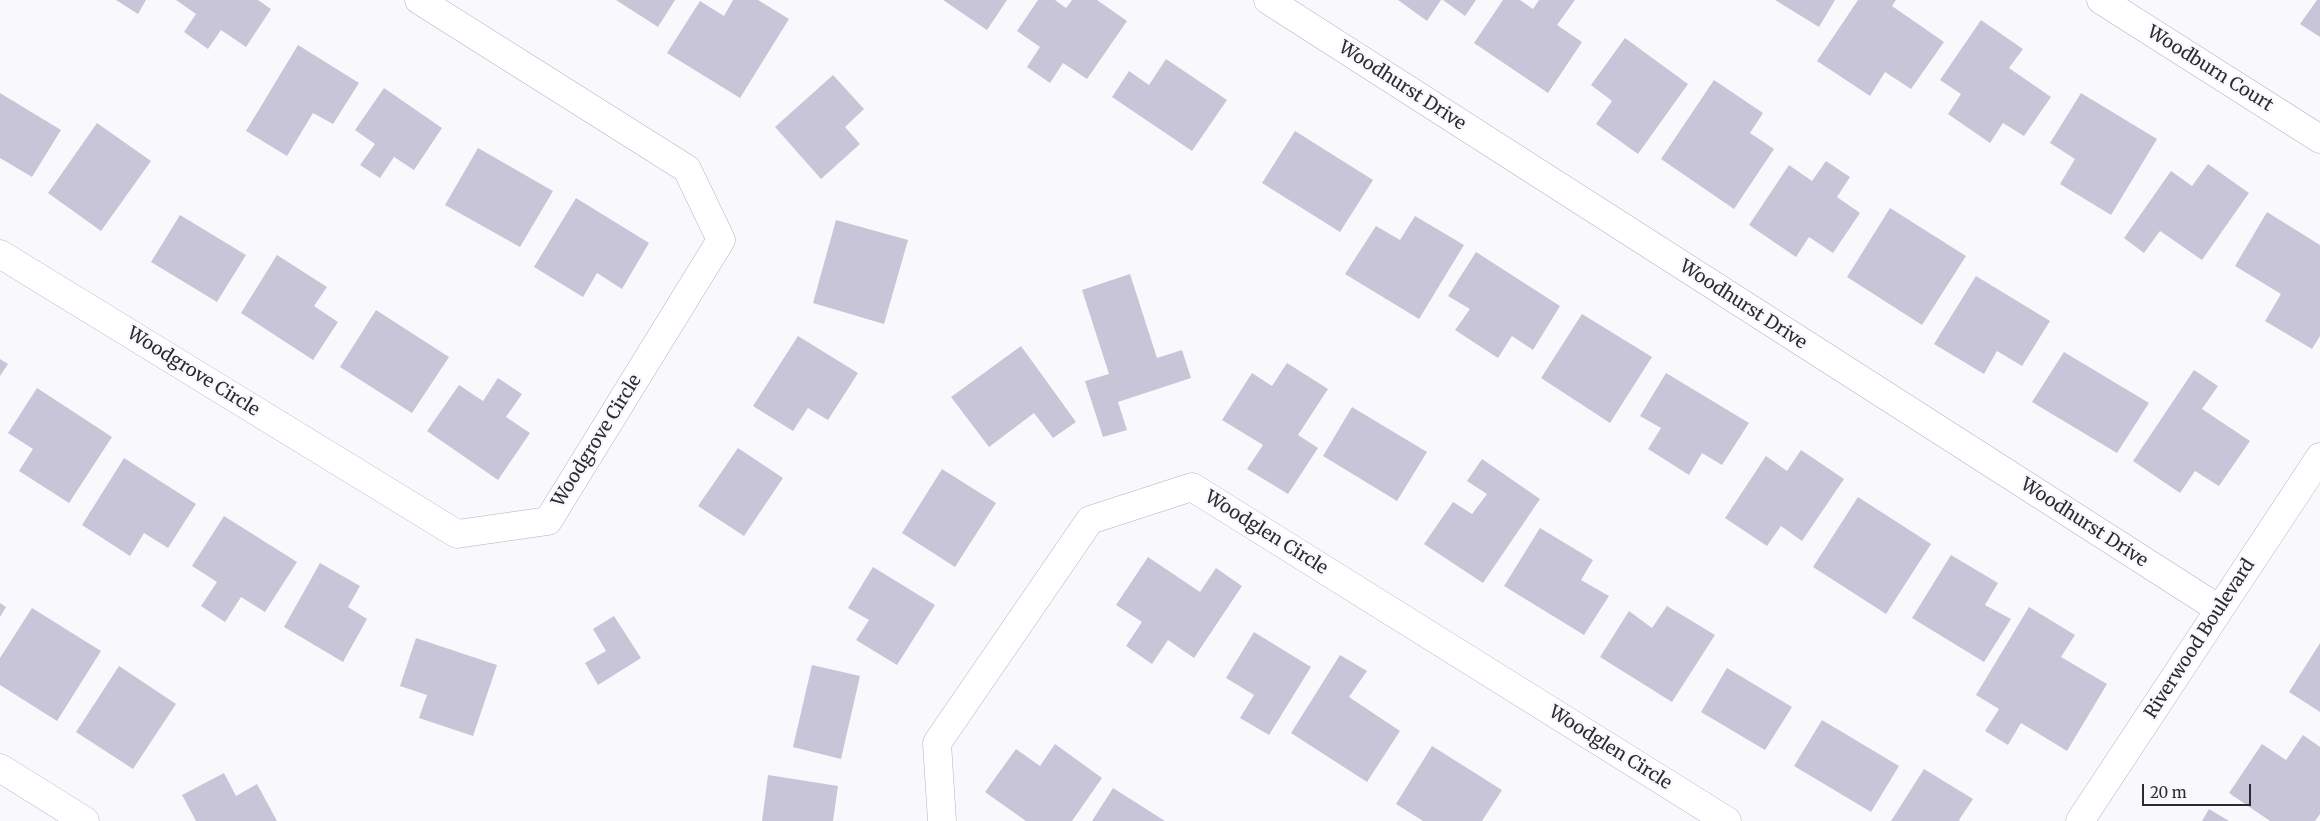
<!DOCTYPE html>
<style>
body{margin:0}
#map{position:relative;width:2320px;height:821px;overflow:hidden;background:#f9f9fd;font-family:Merriweather,serif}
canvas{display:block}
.scale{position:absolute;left:2142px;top:784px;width:109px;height:22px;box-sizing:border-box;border:2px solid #2c2b32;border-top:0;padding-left:6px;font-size:15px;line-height:18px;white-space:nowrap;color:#2c2b32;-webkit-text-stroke:4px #f9f9fd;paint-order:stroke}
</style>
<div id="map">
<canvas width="2320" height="821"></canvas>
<div class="scale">20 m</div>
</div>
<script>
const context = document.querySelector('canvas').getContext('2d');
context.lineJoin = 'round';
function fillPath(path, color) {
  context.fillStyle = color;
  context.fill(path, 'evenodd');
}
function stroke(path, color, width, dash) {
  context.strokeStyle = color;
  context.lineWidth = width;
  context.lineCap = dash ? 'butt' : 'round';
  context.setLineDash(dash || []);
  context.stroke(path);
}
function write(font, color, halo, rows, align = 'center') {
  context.font = font + ' Merriweather,serif';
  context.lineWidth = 5;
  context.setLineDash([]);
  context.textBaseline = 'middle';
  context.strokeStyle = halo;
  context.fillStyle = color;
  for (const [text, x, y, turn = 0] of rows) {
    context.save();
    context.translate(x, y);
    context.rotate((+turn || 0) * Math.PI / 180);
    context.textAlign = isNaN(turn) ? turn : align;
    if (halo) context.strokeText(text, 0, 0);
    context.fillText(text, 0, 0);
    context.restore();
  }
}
fillPath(new Path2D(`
 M116 0H146L138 14Z
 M176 0H258L271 9 246 47 221 30 208 49 184 32 196 14Z
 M616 0H675L658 27Z
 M733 0H758L789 19 740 98 667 53 700 1 724 16Z
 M943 0H1007L987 30Z
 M1038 0H1055L1066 8 1072 0H1097L1127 21 1087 79 1063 63 1050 83 1027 67 1040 47 1017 31Z
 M1398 0H1441L1427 21Z
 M1443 0H1476L1465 16Z
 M1503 0H1520L1533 9 1539 0H1575L1557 25 1582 42 1548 93 1474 43Z
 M1775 0H1835L1819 27Z
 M1858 0H1896L1892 6 1944 42 1911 89 1885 72 1870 96 1817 61Z
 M2317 0H2320V37L2300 24Z
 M1981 20 2023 49 2009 68 2051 97 2024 136 2003 123 1990 143 1948 114 1961 94 1940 80Z
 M1625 38 1688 84 1638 154 1596 124 1612 101 1591 85Z
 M298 45 359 83 333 124 313 113 287 156 246 131Z
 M1166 59 1227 100 1192 151 1112 97 1129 71 1149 85Z
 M833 75 864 109 845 127 860 144 821 179 775 127Z
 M1714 80 1763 113 1750 133 1774 149 1734 209 1661 159Z
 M384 88 442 128 414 170 394 157 380 178 360 165 375 144 355 130Z
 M0 93 61 130 32 177 0 158Z
 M2081 93 2157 139 2111 215 2060 184 2075 159 2050 143Z
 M97 123 151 161 101 231 48 193Z
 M1295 131 1373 180 1340 232 1262 183Z
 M478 148 553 191 520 247 445 205Z
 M1826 161 1850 177 1837 197 1860 213 1833 253 1809 237 1796 257 1749 225 1789 165 1812 181Z
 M2208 164 2249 193 2202 260 2160 231 2144 253 2124 238 2171 171 2192 186Z
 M576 198 649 243 622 289 597 273 583 297 534 267Z
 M1890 208 1966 256 1922 325 1847 277Z
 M2267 212 2320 245V336L2312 349 2265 321 2281 294 2235 266Z
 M180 215 246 255 217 302 151 262Z
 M1415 216 1464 245 1419 319 1345 274 1376 226 1400 240Z
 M836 220 908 240 884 324 813 303Z
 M1476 252 1560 306 1533 350 1512 336 1498 358 1455 330 1470 309 1448 296Z
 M277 255 327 287 314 306 338 322 313 360 241 313Z
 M1130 274 1157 358 1182 350 1191 378 1118 402 1127 430 1103 437 1085 381 1109 374 1082 290Z
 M1976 276 2050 321 2022 366 1997 351 1984 374 1934 344Z
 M376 310 449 357 412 413 340 367Z
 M1582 314 1652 357 1610 423 1541 378Z
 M798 336 858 373 828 420 808 408 793 431 753 406Z
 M1021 346 1076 422 1053 438 1034 413 989 447 951 397Z
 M2064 352 2149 403 2117 453 2032 402Z
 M0 359 8 364 0 376Z
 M1287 363 1328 389 1298 435 1318 448 1288 494 1247 469 1263 445 1222 420 1252 373 1272 386Z
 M2194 370 2218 386 2202 409 2250 441 2219 486 2195 471 2180 493 2133 461Z
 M1666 373 1749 423 1722 465 1702 453 1689 475 1648 449 1661 428 1640 416Z
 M498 378 522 394 506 417 530 433 498 480 427 431 459 385 483 401Z
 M37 388 112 437 69 503 19 471 33 449 8 433Z
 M1352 407 1427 452 1397 501 1323 456Z
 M738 448 783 478 744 536 698 506Z
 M1801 450 1844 479 1802 541 1781 526 1767 546 1725 518 1766 456 1787 471Z
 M124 458 196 504 168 548 144 533 130 556 82 525Z
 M1482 459 1540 499 1483 583 1424 544 1453 502 1472 514 1487 494 1467 481Z
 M942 469 996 503 955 567 902 533Z
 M1858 497 1931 544 1886 614 1813 567Z
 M224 516 297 562 265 612 241 597 225 622 201 606 217 582 192 566Z
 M1540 528 1593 560 1581 580 1609 596 1584 635 1504 586Z
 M1951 555 1998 583 1985 605 2011 619 1984 662 1912 618Z
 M1148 557 1200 592 1216 568 1242 586 1194 658 1168 640 1152 664 1126 646 1142 622 1116 605Z
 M320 563 360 586 348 607 367 619 343 662 284 627Z
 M873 567 935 605 897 665 856 640 869 620 848 608Z
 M0 603 6 607 0 617Z
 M1667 606 1715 635 1672 702 1600 657 1629 611 1652 628Z
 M2029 607 2075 635 2061 657 2107 684 2067 751 2021 723 2008 745 1985 731 1999 709 1976 695Z
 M32 608 101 651 57 721 0 685V658Z
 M614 616 641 658 598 685 585 663 606 651 593 629Z
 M1254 632 1311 667 1269 735 1240 718 1254 695 1226 678Z
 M416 638 497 665 473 736 419 718 427 695 400 686Z
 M2320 643V712L2289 692Z
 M1340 655 1367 671 1349 697 1400 731 1367 782 1291 733Z
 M812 665 860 676 841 759 793 747Z
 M119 666 176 704 133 769 76 732Z
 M1727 668 1792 707 1765 750 1701 712Z
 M1822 720 1899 766 1871 812 1794 766Z
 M2303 735 2320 747V814L2315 821H2270L2229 793 2262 744 2286 760Z
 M1055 744 1102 778 1072 821H1026L985 792 1016 749 1040 766Z
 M1432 746 1502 790 1482 821H1423L1396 804Z
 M1924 769 1973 799 1959 820 1960 821H1891Z
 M224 773 236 796 257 784 277 821H196L182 795Z
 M768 775 838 786 833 821H762Z
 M1113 788 1165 821H1092Z
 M2209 809 2229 821H2202Z`), '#c7c5d7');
const minor = new Path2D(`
 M1268 0 2219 609
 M2101 0 2320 139
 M0 254 457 534 548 521 721 240 687 169 419 0
 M0 768 85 821
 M942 821 937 743 1090 520 1192 487 1727 821
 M2080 821 2320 457`);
stroke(minor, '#b3b1c3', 29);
stroke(minor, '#fff', 28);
write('18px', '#2c2b32', '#f9f9fd', [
 ["Woodburn Court",2210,69,32],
 ["Woodhurst Drive",1402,86,33],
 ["Woodhurst Drive",1743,305,33],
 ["Woodgrove Circle",193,372,32],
 ["Woodgrove Circle",597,441,-58],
 ["Woodhurst Drive",2084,523,33],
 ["Woodglen Circle",1266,533,32],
 ["Riverwood Boulevard",2200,639,-57],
 ["Woodglen Circle",1610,748,32]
]);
</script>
